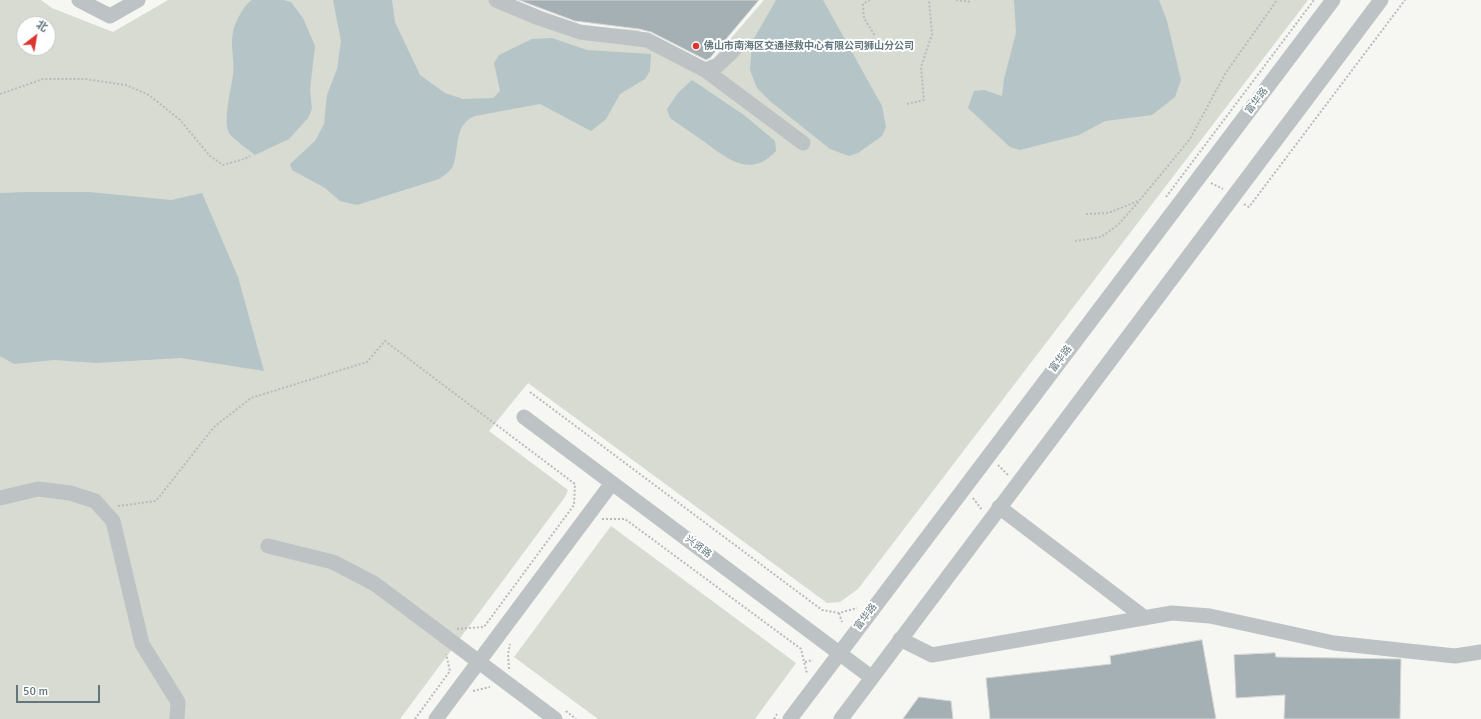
<!DOCTYPE html>
<meta charset="utf-8">
<style>
body{margin:0}
#map{position:relative;width:1481px;height:719px;overflow:hidden;background:#f6f6f3;font-family:Signika,"Noto Sans SC",sans-serif}
canvas{display:block}
.north{position:absolute;left:16px;top:16px;width:40px;height:40px;box-sizing:border-box;background:#fff;border:1px solid #c0c9cb;border-radius:50%;rotate:31deg;font-size:11px;font-weight:700;line-height:16px;text-align:center;color:#62777d}
.north::after{content:'';display:block;margin:auto;width:14px;height:18px;background:#dd352d;clip-path:polygon(50% 0,100% 100%,50% 72%,0 100%)}
.scale{position:absolute;left:16px;top:685px;width:84px;height:18px;box-sizing:border-box;border:2px solid #62777d;border-top:0;padding-left:5px;font-size:12px;line-height:14px;white-space:nowrap;color:#62777d;-webkit-text-stroke:3px #fff;paint-order:stroke}
</style>
<div id="map">
<canvas width="1481" height="719"></canvas>
<div class="north">北</div>
<div class="scale">50 m</div>
</div>
<script>
const context = document.querySelector('canvas').getContext('2d');
context.lineJoin = 'round';
function fillPath(path, color) {
  context.fillStyle = color;
  context.fill(path, 'evenodd');
}
function stroke(path, color, width, dash) {
  context.strokeStyle = color;
  context.lineWidth = width;
  context.lineCap = dash ? 'butt' : 'round';
  context.setLineDash(dash || []);
  context.stroke(path);
}
function write(font, color, halo, rows, align = 'center') {
  context.font = font + ' Signika,"Noto Sans SC",sans-serif';
  context.lineWidth = 4;
  context.setLineDash([]);
  context.textBaseline = 'middle';
  context.strokeStyle = halo;
  context.fillStyle = color;
  for (const [text, x, y, turn = 0] of rows) {
    context.save();
    context.translate(x, y);
    context.rotate((+turn || 0) * Math.PI / 180);
    context.textAlign = isNaN(turn) ? turn : align;
    if (halo) context.strokeText(text, 0, 0);
    context.fillText(text, 0, 0);
    context.restore();
  }
}
fillPath(new Path2D(`
 M0 0H41L52 8 113 32 168 0H504L570 25 638 30 704 66H707L764 0H1308L858 589 840 602 827 603 528 383 489 431 568 490 565 497 400 719H0ZM24 24H48V48H24Z
 M611 526 796 663 755 719H598L514 657Z`), '#d7dbd2');
fillPath(new Path2D(`
 M252 0H283L291 2 303 18 315 46 310 90 312 109 308 118 289 139 255 155C249 150 233 139 229 133 223 121 231 89 233 75 235 61 230 46 233 32 235 22 244 5 252 0Z
 M333 0H392L395 22 420 75 445 93 463 99 493 98 500 91 494 63 499 55 532 39 552 38 587 50 651 54 650 71 645 79 620 94 606 119 591 131 540 104 475 116C453 125 460 147 453 166 450 172 444 175 439 179L357 205 340 201 325 188 292 170 290 164 315 141 324 124 327 95 337 69 341 41Z
 M776 0H823L882 106 886 127 882 136 858 153 849 156 830 149 770 101 757 88 750 70 752 42Z
 M1014 0H1159L1167 21 1181 80 1175 97 1152 115 1105 121 1079 135 1020 150 1010 147 968 108 974 91 984 90 1002 96 1004 79 1016 33Z
 M692 80 744 115 775 141 776 151C751 178 729 160 706 143 694 135 682 126 670 118L667 109 678 93Z
 M27 192H89L171 200 202 193 238 277 264 371 181 358 96 363 54 360 14 364 0 356V193Z`), '#b5c4c6');
const building = new Path2D(`
 M519 0H759L710 58 706 60 651 32 639 29 575 21Z
 M1202 640 1216 719H990L986 678 1111 664 1110 656Z
 M1275 653 1276 657 1401 659 1400 719H1284L1285 695 1236 698 1234 655Z
 M919 697 951 701 953 719H903Z`);
fillPath(building, '#a4b0b3');
stroke(building, '#d8d7d6', 1);
stroke(new Path2D(`
 M870 0 863 4 864 18 875 36
 M956 0 971 2
 M0 94 43 79H85L126 85 149 95 180 120 210 156 223 165 244 159 250 156
 M907 104 924 100 921 67 932 34 929 0
 M1211 183 1223 189
 M1166 197 1314 0
 M1244 204 1249 207 1405 0
 M1086 214 1108 213 1138 201
 M1075 241 1101 237 1118 225 1139 201 1190 139 1225 74 1277 0
 M530 392 822 610 839 613 857 608
 M998 465 1009 476
 M973 498 982 510
 M118 506 156 501 214 427 251 398 367 362 385 341 575 484 574 505 484 627 457 629
 M602 519H625L801 649 807 674
 M839 613 842 622
 M805 662 813 660
 M509 669 508 654 510 644
 M473 691 490 687
 M566 711 576 719
 M415 719 450 671 446 654
 M774 719 777 714`), '#b8bcbd', 2, [2, 2]);
stroke(new Path2D(`
 M79 0 110 16 138 0
 M496 0 539 18 580 32 647 40 705 70 718 65 734 50
 M705 70 803 143
 M524 417 871 677
 M0 498 38 489 70 493 95 501 113 521 142 644 178 702 177 719
 M999 507 1145 618
 M268 546 333 562 375 584 555 719
 M900 639 932 655 1172 613 1210 616 1334 643 1455 656 1481 652
 M436 719 612 483
 M790 719 1333 0
 M841 719 1381 0`), '#bdc3c5', 15);
for (const [x, y, r, color] of [
 [696,46,4,"#dd352d"]
]) {
  const dot = new Path2D();
  dot.arc(x, y, r, 0, 2 * Math.PI);
  context.fillStyle = color;
  context.fill(dot);
  stroke(dot, '#fff', 1.5);
}
write('bold 10px', '#62777d', '#fff', [
 ["佛山市南海区交通拯救中心有限公司狮山分公司",704,46]
], 'left');
write('10px', '#62777d', '#fff', [
 ["富华路",1257,101,-53],
 ["富华路",1061,359,-53],
 ["兴贤路",698,547,37],
 ["富华路",866,617,-53]
]);
</script>
